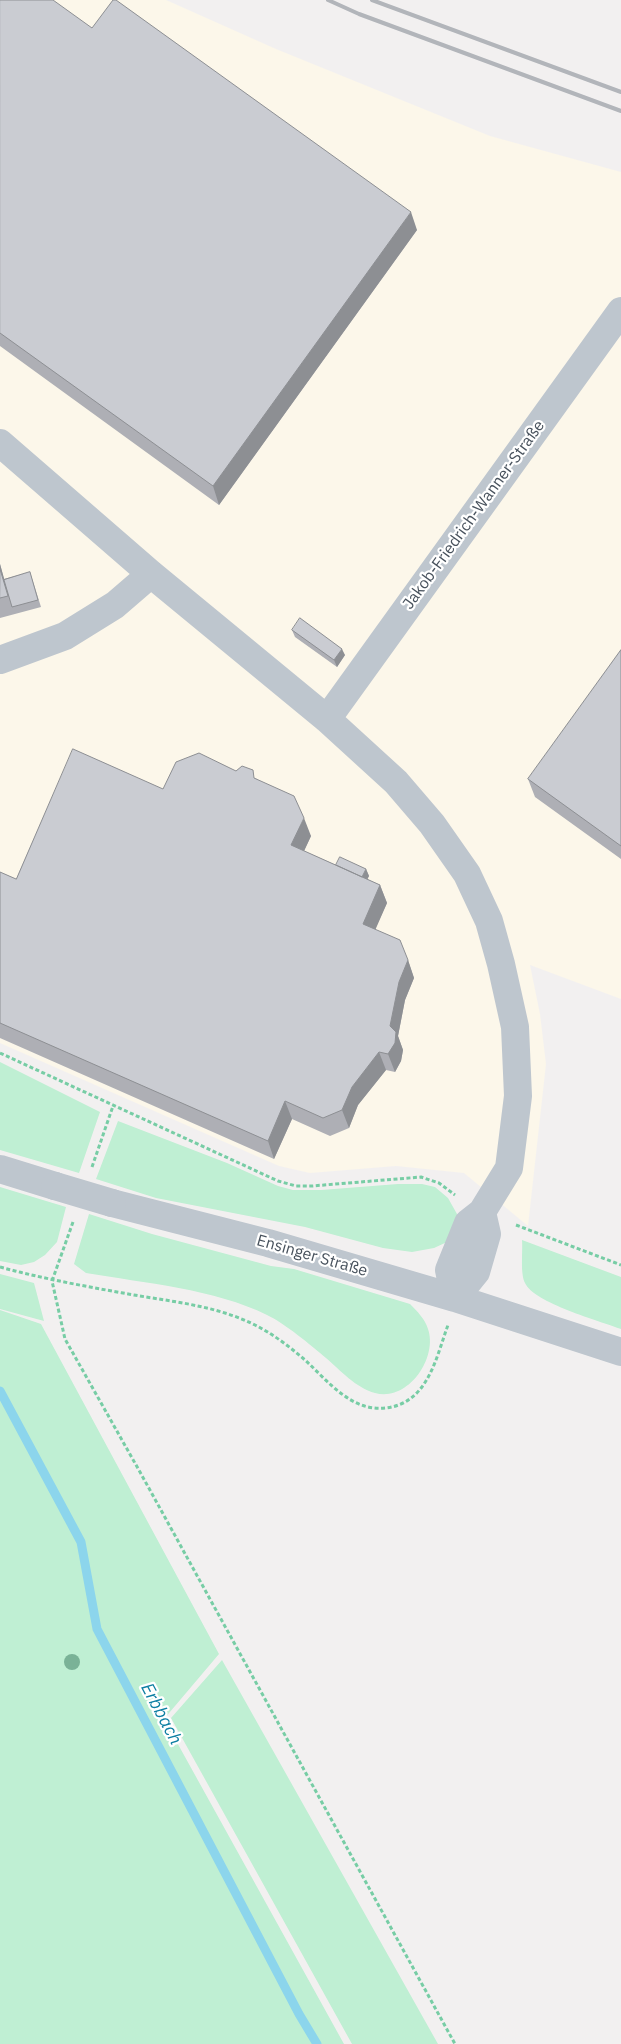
<!DOCTYPE html>
<meta charset="utf-8">
<style>
body{margin:0}
canvas{display:block;background:#f2f0f0}
</style>
<canvas width="621" height="2044"></canvas>
<script>
const context = document.querySelector('canvas').getContext('2d');
context.lineJoin = 'round';
function fillPath(path, color) {
  context.fillStyle = color;
  context.fill(path, 'evenodd');
}
function stroke(path, color, width, dash) {
  context.strokeStyle = color;
  context.lineWidth = width;
  context.lineCap = dash ? 'butt' : 'round';
  context.setLineDash(dash || []);
  context.stroke(path);
}
function write(font, color, halo, rows, align = 'center') {
  context.font = font + ' "IBM Plex Sans",sans-serif';
  context.lineWidth = 4.5;
  context.setLineDash([]);
  context.textBaseline = 'middle';
  context.strokeStyle = halo;
  context.fillStyle = color;
  for (const [text, x, y, turn = 0] of rows) {
    context.save();
    context.translate(x, y);
    context.rotate((+turn || 0) * Math.PI / 180);
    context.textAlign = isNaN(turn) ? turn : align;
    if (halo) context.strokeText(text, 0, 0);
    context.fillText(text, 0, 0);
    context.restore();
  }
}
fillPath(new Path2D(`
 M0 0H166L276 49 490 136 621 172V999L530 965 540 1014 546 1064 528 1226 464 1173 396 1166 310 1173 279 1166 0 1043Z`), '#fcf7ea');
fillPath(new Path2D(`
 M0 1062 100 1112 79 1173 0 1150Z
 M118 1121 227 1163 278 1186 293 1190H321L398 1184H422L435 1187 448 1198 457 1214 456 1230 447 1242 434 1248 412 1252 383 1248 305 1227 156 1198 96 1179Z
 M0 1187 66 1207 57 1242 45 1255 34 1262 21 1265 0 1261Z
 M89 1214 152 1234 271 1266 294 1269 410 1304C417 1311 425 1319 428 1329 438 1358 408 1402 375 1393 356 1388 340 1370 326 1358 311 1345 284 1323 267 1315 215 1289 144 1283 86 1273L74 1264Z
 M522 1240 621 1277V1329C600 1321 534 1303 525 1283 520 1273 523 1251 522 1240Z
 M0 1274 34 1283 44 1321 0 1309Z
 M0 1310 41 1324 219 1654 164 1719 344 2044H0Z
 M222 1660 438 2044H352L171 1718Z`), '#bfefd3');
stroke(new Path2D(`
 M0 1391 81 1542 97 1629 299 2014 317 2044`), '#8cd5ec', 9);
stroke(new Path2D(`
 M0 1053 278 1181 296 1186H312L421 1177 439 1183 455 1195
 M92 1167 113 1106
 M73 1222 52 1281 65 1339 140 1472 455 2044
 M516 1225 621 1265
 M0 1267C44 1279 89 1287 134 1295 175 1302 217 1306 255 1325 273 1334 290 1347 305 1360 328 1381 351 1412 386 1408 428 1403 436 1358 448 1325`), '#77cda5', 3, [4, 2.5]);
stroke(new Path2D(`
 M0 443 151 574 327 719 396 782 432 824 467 874 489 921 501 964 515 1027 518 1096 509 1168 482 1212 468 1223 449 1270 455 1298
 M0 660 65 636 115 605 151 574
 M327 719 621 311
 M0 1169 55 1186
 M112 1203 268 1243 455 1298 621 1352
 M455 1298 476 1272 487 1234 482 1212`), '#bec6ce', 28);
stroke(new Path2D(`
 M328 0 359 14 621 111
 M372 0 621 92`), '#b2b5ba', 4);
stroke(new Path2D(`
 M55 1186 112 1203`), '#bec6ce', 28);
context.fillStyle = '#7ab297';
for (const [x, y] of [
 [72,1662]
]) {
  context.beginPath();
  context.arc(x, y, 8, 0, 2 * Math.PI);
  context.fill();
}
fillPath(new Path2D(`
 M0 0 92 28 417 230 219 505 0 346Z
 M0 564 4 579 30 572 41 607 0 618Z
 M292 630 345 655 337 667 295 637Z
 M621 650V859L535 797 528 779Z
 M236 771 257 779 311 836 304 851 336 865 366 869 369 876 367 879 380 885 387 903 375 929 408 960 414 978 405 1000 398 1036 403 1050 401 1061 395 1072 386 1070 358 1105 349 1128 330 1136 292 1119 274 1159 0 1038V872L16 879 163 789Z`), '#aeafb5');
fillPath(new Path2D(`
 M411 212 417 230 219 505 213 486Z
 M0 564 12 607 0 569Z
 M342 649 345 655 337 667 334 660Z
 M304 818 311 836 298 864 291 845Z
 M366 869 369 876 363 888 360 881Z
 M380 885 387 903 370 942 363 924Z
 M408 960 414 978 405 1000 398 1036 403 1050 401 1061 395 1072 388 1054 390 1026 399 982Z
 M379 1052 386 1070 358 1105 349 1128 342 1110 352 1087Z
 M285 1101 292 1119 274 1159 268 1141Z`), '#8d8f93');
const building = new Path2D(`
 M0 0H53L92 28 113 0H116L411 212 213 486 0 333Z
 M0 569 8 596 0 598Z
 M30 572 38 600 12 607 4 580Z
 M300 618 342 649 334 660 292 630Z
 M621 650V846L528 779Z
 M73 749 163 789 176 762 199 753 236 771 242 766 253 770 254 778 294 796 304 818 291 845 380 885 363 924 400 940 408 960 399 982 390 1026 396 1032 395 1043 388 1054 379 1052 352 1087 342 1110 323 1118 285 1101 268 1141 0 1023V872L16 879Z
 M340 857 366 869 362 877 336 865Z`);
fillPath(building, '#caccd2');
stroke(building, '#8d8f93', 1);
write('16px', '#48525d', '#fff', [
 ["Jakob-Friedrich-Wanner-Straße",474,515,-54],
 ["Ensinger Straße",312,1256,16]
]);
write('italic 18px', '#0d7fa3', '#fff', [
 ["Erbbach",161,1714,62]
]);
</script>
